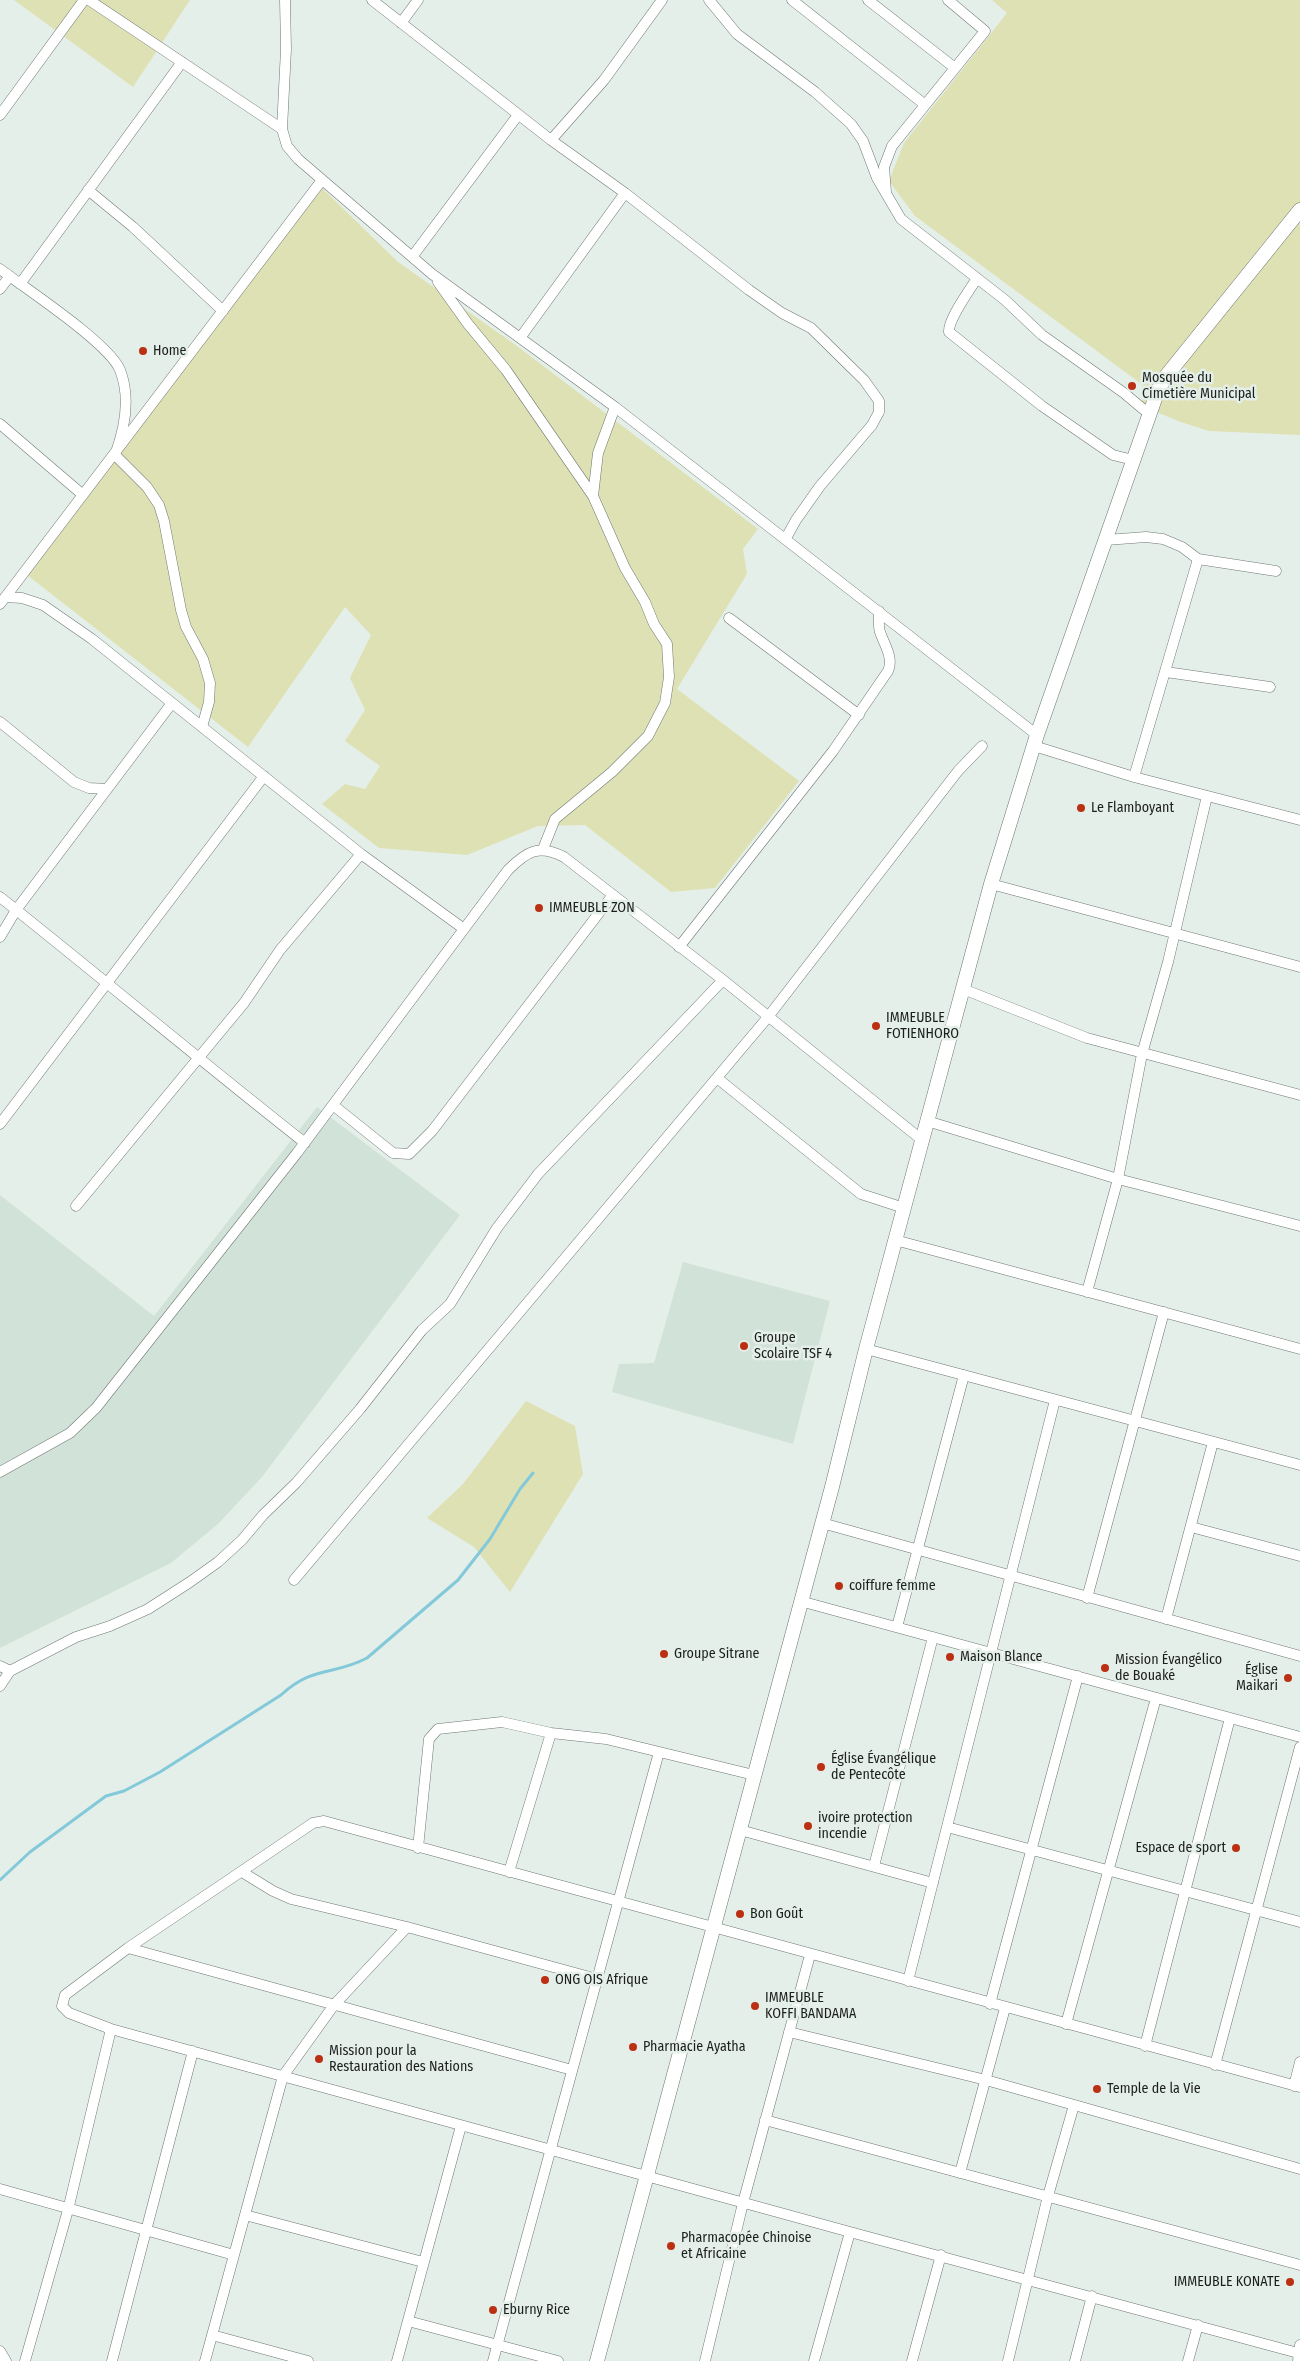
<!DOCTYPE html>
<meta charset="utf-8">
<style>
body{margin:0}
canvas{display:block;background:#e5efe9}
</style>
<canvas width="1300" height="2361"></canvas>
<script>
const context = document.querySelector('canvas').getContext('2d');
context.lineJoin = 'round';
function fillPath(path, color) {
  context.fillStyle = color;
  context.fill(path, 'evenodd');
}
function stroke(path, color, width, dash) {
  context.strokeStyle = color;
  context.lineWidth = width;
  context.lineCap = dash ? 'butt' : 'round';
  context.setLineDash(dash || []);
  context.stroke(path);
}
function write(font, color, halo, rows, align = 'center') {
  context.font = font + ' "Fira Sans Condensed",sans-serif';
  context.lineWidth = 5;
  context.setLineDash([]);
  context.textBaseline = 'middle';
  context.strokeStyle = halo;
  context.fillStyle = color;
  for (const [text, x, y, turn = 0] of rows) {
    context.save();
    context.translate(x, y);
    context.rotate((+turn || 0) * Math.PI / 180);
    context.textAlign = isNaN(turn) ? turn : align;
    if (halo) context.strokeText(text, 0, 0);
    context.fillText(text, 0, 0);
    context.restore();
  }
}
fillPath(new Path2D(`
 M317 1107 460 1215 262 1477 218 1524 171 1563 0 1648V1195L154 1316Z
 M683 1262 830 1301 793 1444 612 1392 619 1364 654 1363Z`), '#d1e2d9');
fillPath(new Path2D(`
 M14 0H190L133 87Z
 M992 0H1300V435L1209 431 1178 421 1140 405 1148 389 915 216 889 181 904 143 1007 13Z
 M321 187 398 262 517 346 758 529 743 549 747 574 677 689 799 781 715 888 671 892 585 825 538 826 467 855 379 848 322 804 345 784 365 789 380 766 345 741 365 710 350 678 371 635 345 607 248 747 27 575Z
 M526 1401 575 1426 583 1474 510 1592 474 1547 427 1518 463 1484Z`), '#dee1b3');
stroke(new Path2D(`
 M0 1880 30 1852 106 1796 124 1791 160 1772 281 1695C314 1665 333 1676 367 1658L458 1580 490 1539 520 1489 533 1473`), '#83c9da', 3);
const street = new Path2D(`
 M89 0 282 129
 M285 0 286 49 282 129 287 146 298 159 432 274 615 407 1037 735
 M372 0 551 140 625 193 749 290 782 313 811 328 864 380 879 401V412L872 425 820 486 796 520 786 538
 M709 0 737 34 815 92 851 124 863 141 877 178 901 219 1005 300 1042 335 1124 393 1149 414
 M792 0 924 104
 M868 0 955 68
 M401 23 418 0
 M0 115 84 0
 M551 140 604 80 662 0
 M88 190 133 227 223 311
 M886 192 884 167 892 146 985 31 948 0
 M412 257 518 115
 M0 269C26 289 109 343 120 370 131 398 125 428 115 455L147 487 159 505 164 521 181 610 186 627 203 659 210 683 209 702 202 727
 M977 278C970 290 948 319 949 332L1042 406 1113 455 1133 460
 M438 282 468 324 506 370 593 496 625 568 645 602 654 624 667 644 669 677 665 703 648 736 612 772 555 819 543 849
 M20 284 182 62
 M0 289 10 276
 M520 338 625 193
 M0 424 83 495
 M593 496 598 453 615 407
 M1106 540 1146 537 1163 539 1182 547 1198 559 1276 571
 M5 597 22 598 43 605 92 639 361 854 464 929
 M0 604 322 180
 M729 618 859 715
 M1166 672 1270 687
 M0 722 74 782 89 788 107 789
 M1034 746 1134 777 1300 820
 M1134 777 1198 559
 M991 884 1300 967
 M0 897C102 978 202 1062 305 1143
 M0 937 16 910 172 703
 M679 947 833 751 888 671C894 658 884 644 880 632 878 625 879 617 879 611
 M963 989 1087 1038 1300 1095
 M717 1078 861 1194 904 1208
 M333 1105 393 1153 409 1154 432 1131 612 896
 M927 1121 1118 1179 1300 1226
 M0 1124 264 776
 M76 1206 244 1003 280 950 361 854
 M895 1240 1300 1349
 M1087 1292 1118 1179 1142 1054 1168 962 1207 796
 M866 1349 1300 1465
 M0 1472 70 1433 96 1408 297 1153 508 870C527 851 539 844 564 857L723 980 922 1140
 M822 1523 1300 1656
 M1191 1527 1300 1556
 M294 1580 768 1017 958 771 982 746
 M1087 1598 1164 1312
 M800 1601 1300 1737
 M1166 1619 1213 1442
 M897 1627 964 1375
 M0 1666 10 1671
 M0 1686 10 1671 76 1637 110 1626 148 1609 190 1582 218 1562 242 1540 263 1515 296 1483 360 1409 422 1330 450 1304 497 1228 538 1174 723 980
 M947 1827 1300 1922
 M740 1830 933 1883
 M418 1848 429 1739 438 1729 502 1722 551 1733 606 1739 754 1775
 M874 1866 933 1637
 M242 1872 273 1891 291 1899 407 1927 597 1979
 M509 1872 551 1733
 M128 1948 572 2070
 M908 1981 1055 1400
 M990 2004 1078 1676
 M1066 2024 1156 1698
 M789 2032 986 2080 1300 2169
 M1145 2046 1230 1718
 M1215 2065 1300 1747
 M1294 2086 1300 2062
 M765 2120 1300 2265
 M960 2173 1005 2008
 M0 2189 234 2255
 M245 2215 423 2262
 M408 2321 558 2361
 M212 2335 308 2361
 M0 2351 6 2361
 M1298 2353 850 2232 111 2029 69 2013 62 2006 65 1995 128 1948 313 1823 324 1821 1300 2087
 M25 2361 68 2210 111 2029
 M112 2361 193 2051
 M205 2361 283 2076 334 2005 407 1927
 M397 2361 461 2126
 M493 2361 659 1752
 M705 2361 743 2203 810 1955
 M814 2361 850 2232
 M912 2361 941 2255
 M1008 2361 1048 2196 1074 2105
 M1075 2361 1092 2296
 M1188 2361 1198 2325
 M1298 2361 1300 2345`);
const secondary = new Path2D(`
 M597 2361 832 1487 866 1349 991 884 1037 735 1158 390 1167 375 1300 210`);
stroke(street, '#6f7773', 11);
stroke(secondary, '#6f7773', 15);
stroke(street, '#fff', 10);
stroke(secondary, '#fff', 14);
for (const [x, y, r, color] of [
 [143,351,5,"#bb3013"],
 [1132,386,5,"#bb3013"],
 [1081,808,5,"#bb3013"],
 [539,908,5,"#bb3013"],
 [876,1026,5,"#bb3013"],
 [744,1346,5,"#bb3013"],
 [839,1586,5,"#bb3013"],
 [664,1654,5,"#bb3013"],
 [950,1657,5,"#bb3013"],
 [1105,1668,5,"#bb3013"],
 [1288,1678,5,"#bb3013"],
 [821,1767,5,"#bb3013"],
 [808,1826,5,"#bb3013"],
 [1236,1848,5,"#bb3013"],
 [740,1914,5,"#bb3013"],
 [545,1980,5,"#bb3013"],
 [755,2006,5,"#bb3013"],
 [633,2047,5,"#bb3013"],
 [319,2059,5,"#bb3013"],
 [1097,2089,5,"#bb3013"],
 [671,2246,5,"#bb3013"],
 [1290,2282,5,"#bb3013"],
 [493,2310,5,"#bb3013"]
]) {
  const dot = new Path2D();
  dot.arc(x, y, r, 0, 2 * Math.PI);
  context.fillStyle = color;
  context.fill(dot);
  stroke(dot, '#e5efe9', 2);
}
write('14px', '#1b1f1d', '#e5efe9', [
 ["Home",153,351],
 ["Mosquée du",1142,378],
 ["Cimetière Municipal",1142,394],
 ["Le Flamboyant",1091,808],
 ["IMMEUBLE ZON",549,908],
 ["IMMEUBLE",886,1018],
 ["FOTIENHORO",886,1034],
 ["Groupe",754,1338],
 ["Scolaire TSF 4",754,1354],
 ["coiffure femme",849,1586],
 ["Groupe Sitrane",674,1654],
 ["Maison Blance",960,1657],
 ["Mission Évangélico",1115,1660],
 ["de Bouaké",1115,1676],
 ["Église",1278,1670,"right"],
 ["Maikari",1278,1686,"right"],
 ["Église Évangélique",831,1759],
 ["de Pentecôte",831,1775],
 ["ivoire protection",818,1818],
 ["incendie",818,1834],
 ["Espace de sport",1226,1848,"right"],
 ["Bon Goût",750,1914],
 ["ONG OIS Afrique",555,1980],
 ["IMMEUBLE",765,1998],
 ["KOFFI BANDAMA",765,2014],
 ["Pharmacie Ayatha",643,2047],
 ["Mission pour la",329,2051],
 ["Restauration des Nations",329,2067],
 ["Temple de la Vie",1107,2089],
 ["Pharmacopée Chinoise",681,2238],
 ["et Africaine",681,2254],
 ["IMMEUBLE KONATE",1280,2282,"right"],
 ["Eburny Rice",503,2310]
], 'left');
</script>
